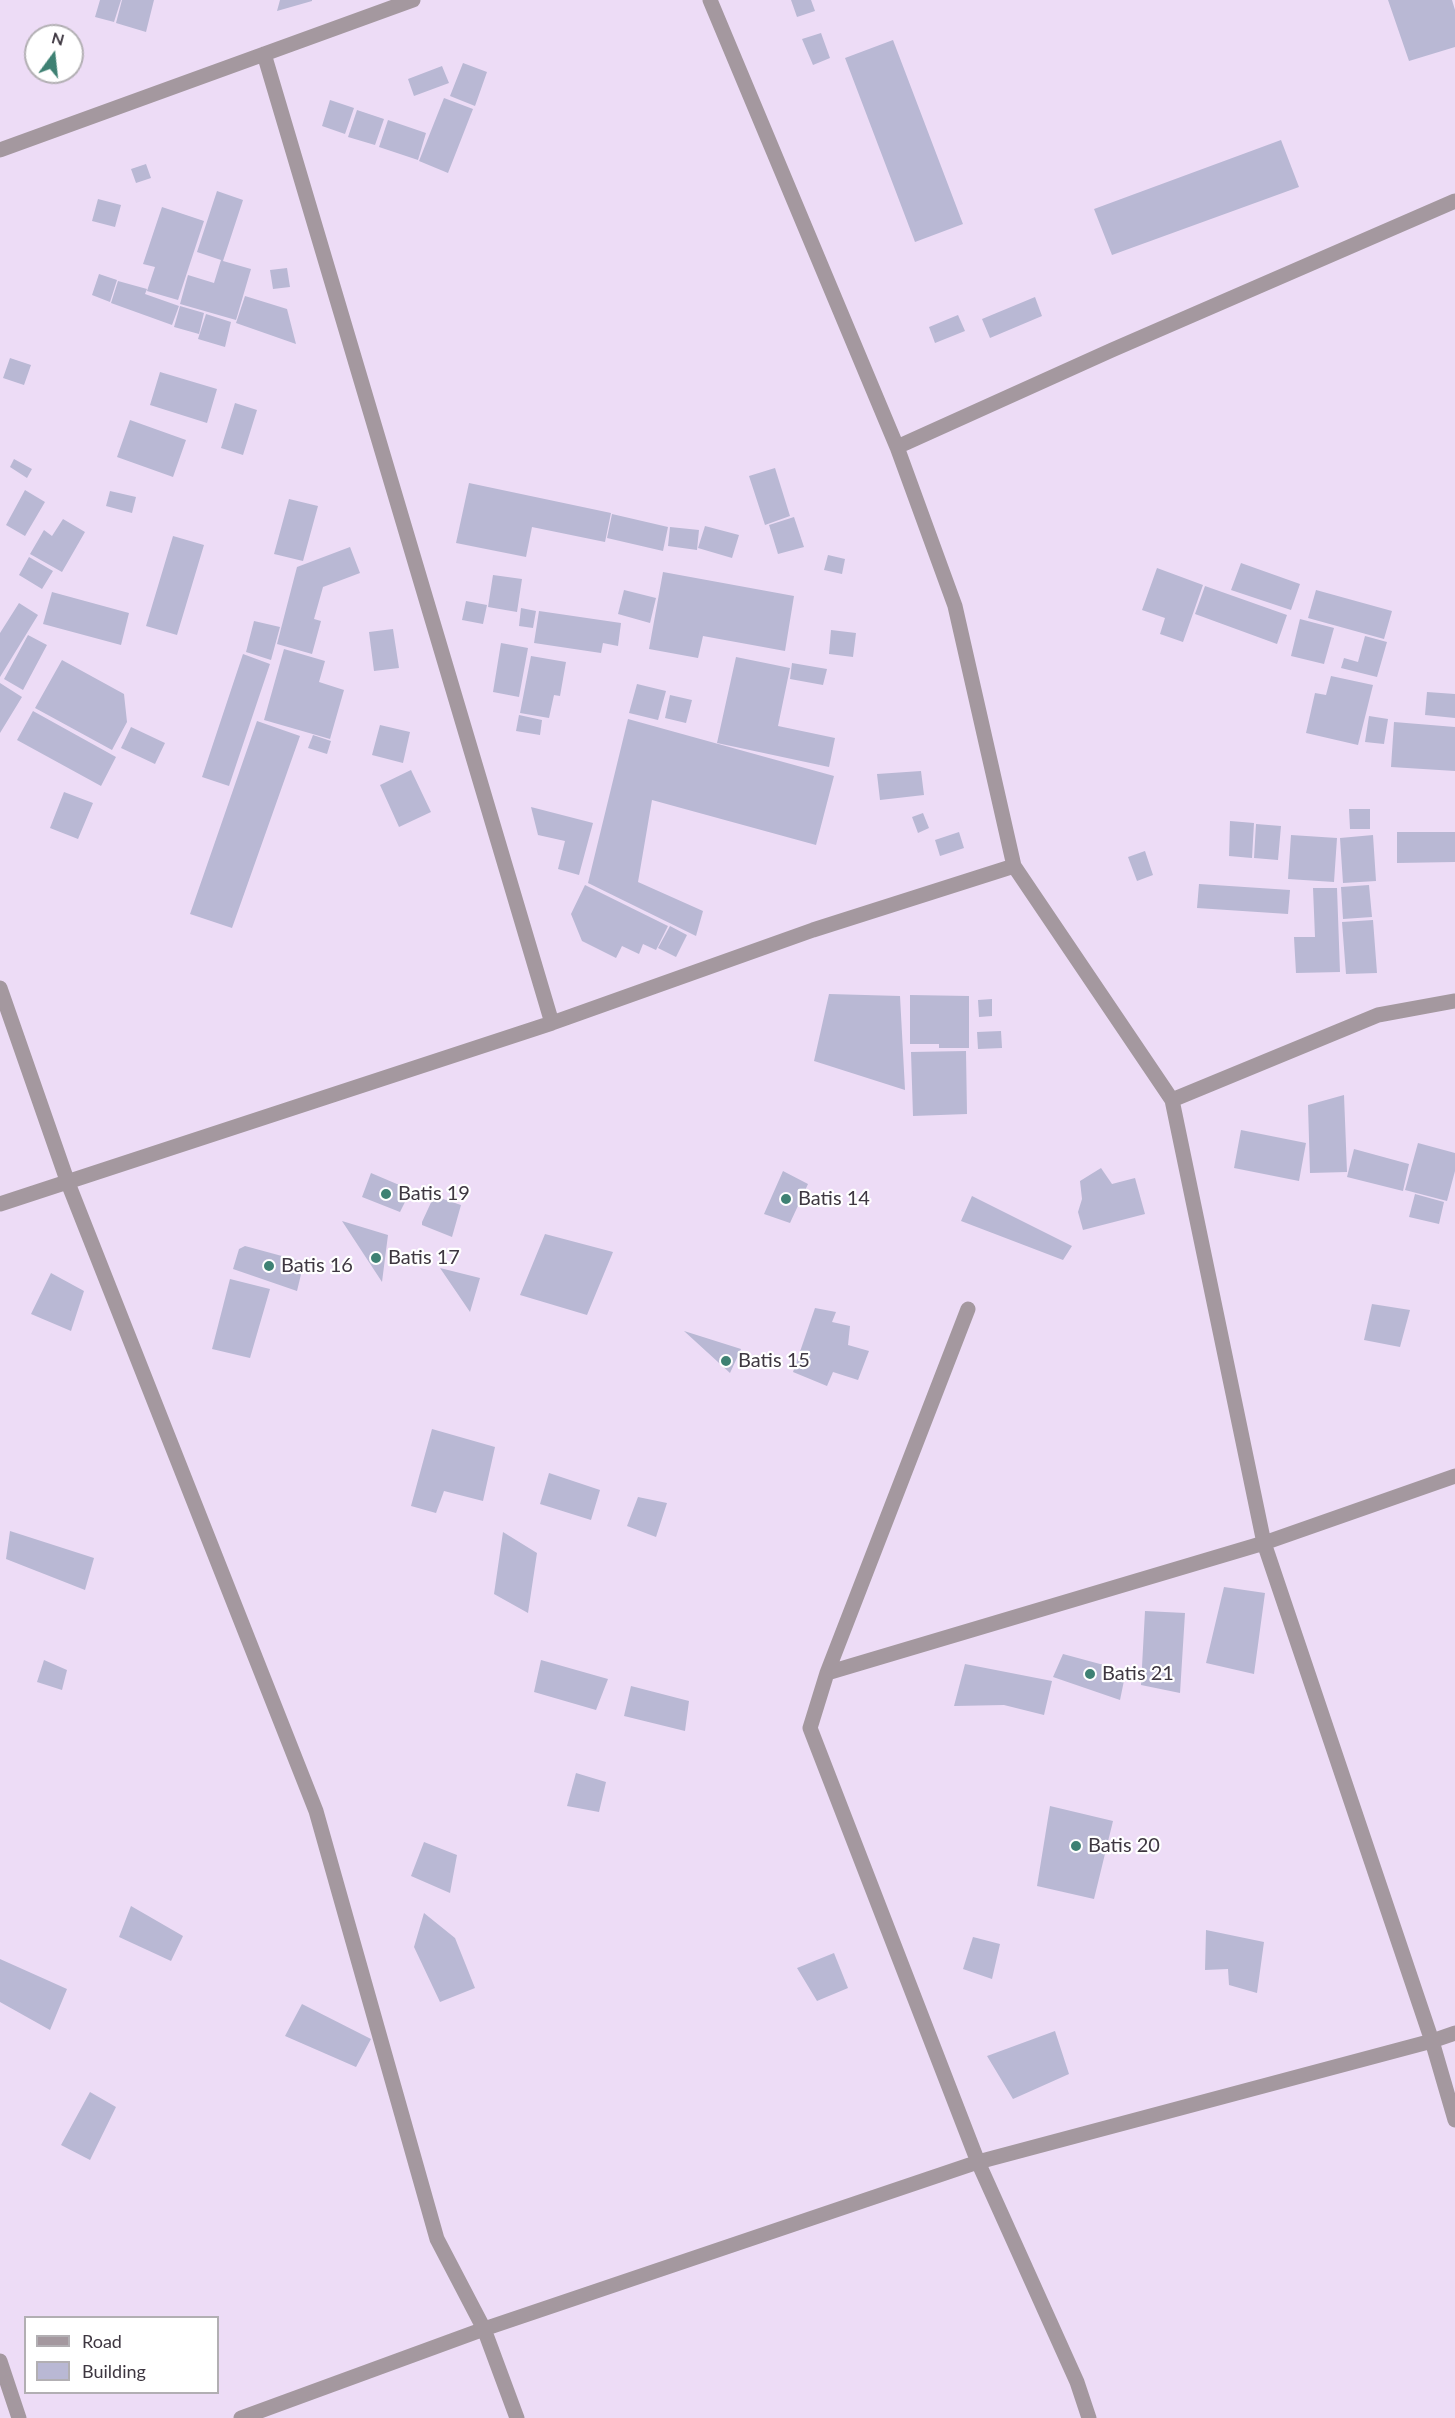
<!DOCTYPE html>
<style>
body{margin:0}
#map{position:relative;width:1455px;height:2418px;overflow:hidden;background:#eddcf6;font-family:Lato,sans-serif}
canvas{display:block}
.legend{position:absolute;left:24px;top:2316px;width:195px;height:78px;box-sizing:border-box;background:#fff;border:2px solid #b2afb3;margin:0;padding:8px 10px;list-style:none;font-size:18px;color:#3e3741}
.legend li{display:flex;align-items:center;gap:12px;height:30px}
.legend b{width:30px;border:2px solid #b2afb3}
.north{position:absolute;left:24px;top:24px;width:60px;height:60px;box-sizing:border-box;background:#fff;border:2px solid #b2afb3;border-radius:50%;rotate:15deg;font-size:16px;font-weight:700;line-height:24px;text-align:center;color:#3e3741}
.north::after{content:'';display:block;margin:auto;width:21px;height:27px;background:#3e8173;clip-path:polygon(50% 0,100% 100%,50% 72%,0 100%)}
</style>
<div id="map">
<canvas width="1455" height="2418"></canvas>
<ul class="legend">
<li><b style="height:8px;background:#a4989f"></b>Road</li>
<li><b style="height:16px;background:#b9b8d4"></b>Building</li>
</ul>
<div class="north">N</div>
</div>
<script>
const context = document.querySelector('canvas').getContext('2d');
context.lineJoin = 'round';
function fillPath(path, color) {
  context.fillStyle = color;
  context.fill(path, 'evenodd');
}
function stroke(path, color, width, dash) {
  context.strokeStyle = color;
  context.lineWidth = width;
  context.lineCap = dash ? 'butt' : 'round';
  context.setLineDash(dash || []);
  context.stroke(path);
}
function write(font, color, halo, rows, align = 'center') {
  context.font = font + ' Lato,sans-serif';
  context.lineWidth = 4.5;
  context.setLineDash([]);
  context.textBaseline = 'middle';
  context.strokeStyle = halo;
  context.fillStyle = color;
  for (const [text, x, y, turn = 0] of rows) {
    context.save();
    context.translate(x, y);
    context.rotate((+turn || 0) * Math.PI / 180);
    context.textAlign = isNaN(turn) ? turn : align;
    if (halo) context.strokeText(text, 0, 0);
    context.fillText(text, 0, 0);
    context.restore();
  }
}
fillPath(new Path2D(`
 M100 0H121L114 22 95 17Z
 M122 0H154L146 32 116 23Z
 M280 0H312V1L277 11Z
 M791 0H811L815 11 797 17Z
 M1388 0H1452L1455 10V47L1409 61Z
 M821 33 830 58 813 65 802 39Z
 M893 40 963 224 915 242 845 58Z
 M463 63 487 72 475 106 450 96Z
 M442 66 449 83 414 96 408 79Z
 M444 98 473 109 448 173 419 161Z
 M330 100 354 108 345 134 322 126Z
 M357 110 384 119 375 145 348 137Z
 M388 120 426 133 418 160 379 147Z
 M1281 140 1299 187 1112 255 1094 209Z
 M146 164 151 178 136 183 131 169Z
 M217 191 243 200 223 261 251 269 236 320 180 304 188 275 214 283 221 260 197 252Z
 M98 199 121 205 115 227 92 221Z
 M162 207 204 221 178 300 147 291 155 267 143 264Z
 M287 268 290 287 273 289 270 270Z
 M99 274 117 280 110 302 92 295Z
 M118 281 147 289 145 294 179 306 172 325 111 303Z
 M245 296 287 309 296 344 236 323Z
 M1035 297 1042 316 990 338 982 319Z
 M180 306 204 313 199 334 174 327Z
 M206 314 231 322 225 347 198 339Z
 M958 315 965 331 935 343 929 327Z
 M10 358 31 365 24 385 3 378Z
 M160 372 217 389 207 423 150 405Z
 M235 403 257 410 243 455 221 448Z
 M130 420 186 440 173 477 117 457Z
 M14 459 32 469 27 478 10 467Z
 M775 468 790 516 765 525 749 476Z
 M469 483 611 513 605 542 532 527 526 557 456 543Z
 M25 490 45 502 25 536 6 525Z
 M110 491 136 497 132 513 106 506Z
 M289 499 318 506 303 561 274 554Z
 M612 514 668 527 663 551 607 538Z
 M794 517 804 547 778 554 769 525Z
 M63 519 85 532 62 572 30 554 44 530 52 536Z
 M705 526 739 535 732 558 698 548Z
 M670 527 699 530 697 550 668 546Z
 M173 536 204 545 177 635 146 626Z
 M350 547 360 573 323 587 314 619 321 621 312 654 277 644 297 567Z
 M828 555 845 559 842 574 824 570Z
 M29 557 53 571 42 589 19 575Z
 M1241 563 1300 584 1291 610 1231 590Z
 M1157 568 1203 585 1183 642 1160 634 1165 618 1142 610Z
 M663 572 794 596 785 651 703 636 698 658 649 649Z
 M493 575 522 579 517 612 488 607Z
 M1205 586 1287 615 1277 644 1195 614Z
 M624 590 656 598 650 623 618 614Z
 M1316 590 1392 611 1384 639 1308 618Z
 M52 592 129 613 121 645 43 624Z
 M466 601 487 605 483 624 462 620Z
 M19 603 38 615 0 677V633Z
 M521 608 536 611 533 628 519 626Z
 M539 611 621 623 618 646 603 643 601 653 534 643Z
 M1300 619 1334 628 1324 664 1291 656Z
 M254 621 280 627 271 660 246 652Z
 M393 629 399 668 374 671 369 632Z
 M831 630 856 633 853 657 829 654Z
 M28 635 47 645 23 690 4 679Z
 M1365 636 1387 642 1377 677 1341 668 1344 658 1358 662Z
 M501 643 528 648 519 697 493 692Z
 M284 649 325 661 319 682 344 690 330 739 264 720Z
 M243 654 270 664 229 786 202 777Z
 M531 656 566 662 560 696 554 695 549 718 520 713Z
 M736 657 790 668 778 726 835 738 829 767 717 743Z
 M62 660 124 694 127 722 112 750 35 708Z
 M792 663 827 669 823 685 790 679Z
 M1331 676 1373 685 1358 745 1306 733 1315 693 1326 695Z
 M0 683 22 697 0 733Z
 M637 684 666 691 658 720 629 713Z
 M1427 692 1455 694V718L1425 715Z
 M670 695 692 700 686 723 665 718Z
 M33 711 116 757 101 786 17 740Z
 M519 715 542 720 540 735 516 731Z
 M1369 716 1388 719 1384 744 1365 742Z
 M628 719 834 776 816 845 652 800 638 882 703 911 696 936 588 883Z
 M257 721 300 736 232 928 190 914Z
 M1394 722 1455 727V771L1391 767Z
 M380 725 410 732 403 763 372 755Z
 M131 727 165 743 155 764 121 748Z
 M313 735 331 741 327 754 308 748Z
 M411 770 431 812 399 827 380 785Z
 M921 771 924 795 880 800 877 774Z
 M64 792 93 803 78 839 50 828Z
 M531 807 593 823 579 875 558 869 565 841 538 835Z
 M1349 809H1370V829H1350Z
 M923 813 929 828 918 833 912 817Z
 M1230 821 1254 823 1252 858 1229 856Z
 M1256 824 1281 826 1278 860 1254 858Z
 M959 832 964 848 940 856 935 840Z
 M1397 832H1455V862L1397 863Z
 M1291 835 1337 838 1334 882 1288 879Z
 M1373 835 1376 881 1343 883 1340 838Z
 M1145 851 1153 875 1137 881 1128 857Z
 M1199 884 1290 890 1288 914 1197 908Z
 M585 885 668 926 656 950 643 944 639 954 622 946 616 958 582 941 571 914Z
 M1369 885 1372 917 1343 919 1341 887Z
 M1313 888H1337L1340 972 1296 973 1294 937H1315Z
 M1373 920 1377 973 1346 974 1342 922Z
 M670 926 687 935 676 957 658 948Z
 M829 994 900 996 905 1090 814 1061Z
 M910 995 969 996V1048H939V1044H910Z
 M992 999V1016L979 1017 978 1000Z
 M1001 1031 1002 1048 978 1049 977 1032Z
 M966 1051 967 1114 913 1116 911 1052Z
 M1344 1095 1347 1172 1310 1173 1308 1105Z
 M1241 1130 1306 1143 1299 1181 1234 1168Z
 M1418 1143 1455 1153V1171L1447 1201 1405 1190Z
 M1354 1149 1409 1164 1403 1191 1347 1177Z
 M1101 1168 1112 1184 1135 1178 1145 1214 1083 1230 1078 1212 1082 1199 1080 1181Z
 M783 1171 808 1184 790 1223 764 1214Z
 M371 1173 411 1190 400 1212 362 1197Z
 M1415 1194 1444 1202 1439 1224 1409 1217Z
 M434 1196 461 1205 452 1237 422 1225V1222Z
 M972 1196 1072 1246 1063 1260 961 1221Z
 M342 1221 388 1235 382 1282Z
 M545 1234 613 1252 587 1315 520 1295Z
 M245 1246 304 1262 297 1291 233 1269 239 1249Z
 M440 1268 480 1278 470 1312Z
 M51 1273 84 1291 71 1331 31 1314Z
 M230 1279 270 1289 250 1358 212 1349Z
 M1372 1304 1410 1310 1400 1347 1364 1340Z
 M815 1308 836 1312 832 1322 850 1326 848 1345 869 1351 858 1380 833 1372 827 1386 793 1372Z
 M684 1331 741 1349 730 1373Z
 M432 1429 495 1447 483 1501 444 1491 436 1513 411 1506Z
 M549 1473 600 1490 591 1520 540 1504Z
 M638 1497 667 1503 656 1537 627 1526Z
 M10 1531 94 1558 85 1590 6 1559Z
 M503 1532 537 1553 528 1613 494 1594Z
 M1224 1587 1265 1593 1254 1674 1206 1663Z
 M1145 1611 1185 1613 1180 1693 1141 1685Z
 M1063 1654 1126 1671 1120 1700 1053 1677Z
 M44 1660 67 1670 62 1690 37 1682Z
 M541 1660 608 1679 596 1710 534 1692Z
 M965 1664 1052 1681 1044 1715 1004 1705 954 1706Z
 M631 1686 689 1701 685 1731 624 1716Z
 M576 1773 606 1782 599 1812 567 1806Z
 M1050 1806 1113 1821 1094 1899 1037 1886Z
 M424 1842 457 1855 450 1893 411 1876Z
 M131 1906 183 1936 171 1961 119 1937Z
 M424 1913 455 1938 475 1988 440 2002 414 1947Z
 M1206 1930 1264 1942 1257 1993 1229 1985 1228 1969 1205 1970Z
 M973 1937 1000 1944 992 1979 963 1969Z
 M834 1953 848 1988 817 2001 797 1968Z
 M0 1959 67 1989 50 2030 0 2002Z
 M302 2004 371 2039 356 2067 285 2036Z
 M1055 2031 1069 2074 1013 2099 987 2056Z
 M90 2092 116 2107 90 2160 61 2145Z`), '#b9b8d4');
stroke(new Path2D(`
 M710 0 897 447 955 606 1014 866 1172 1100 1264 1543 1432 2041 1455 2120
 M264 54 552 1023
 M0 150 413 0
 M897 447 1112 350 1455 201
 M0 988 68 1183 316 1811 437 2239 484 2329 517 2418
 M1172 1100 1378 1015 1455 1001
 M0 1204 552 1023 813 930 1014 866
 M968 1309 827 1673 810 1728 978 2162 1077 2382 1089 2418
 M827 1673 1264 1543 1455 1476
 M0 2361 19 2418
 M241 2418 484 2329 978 2162 1432 2041 1455 2033`), '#a4989f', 15);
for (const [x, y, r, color] of [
 [386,1194,6,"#3e8173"],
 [786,1199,6,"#3e8173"],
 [376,1258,6,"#3e8173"],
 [269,1266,6,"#3e8173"],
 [726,1361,6,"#3e8173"],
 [1090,1674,6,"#3e8173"],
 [1076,1846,6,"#3e8173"]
]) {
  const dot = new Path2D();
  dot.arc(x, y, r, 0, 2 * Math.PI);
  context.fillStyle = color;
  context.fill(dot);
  stroke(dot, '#fff', 2);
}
write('20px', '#3e3741', '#fff', [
 ["Batis 19",398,1194],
 ["Batis 14",798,1199],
 ["Batis 17",388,1258],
 ["Batis 16",281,1266],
 ["Batis 15",738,1361],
 ["Batis 21",1102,1674],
 ["Batis 20",1088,1846]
], 'left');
</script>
